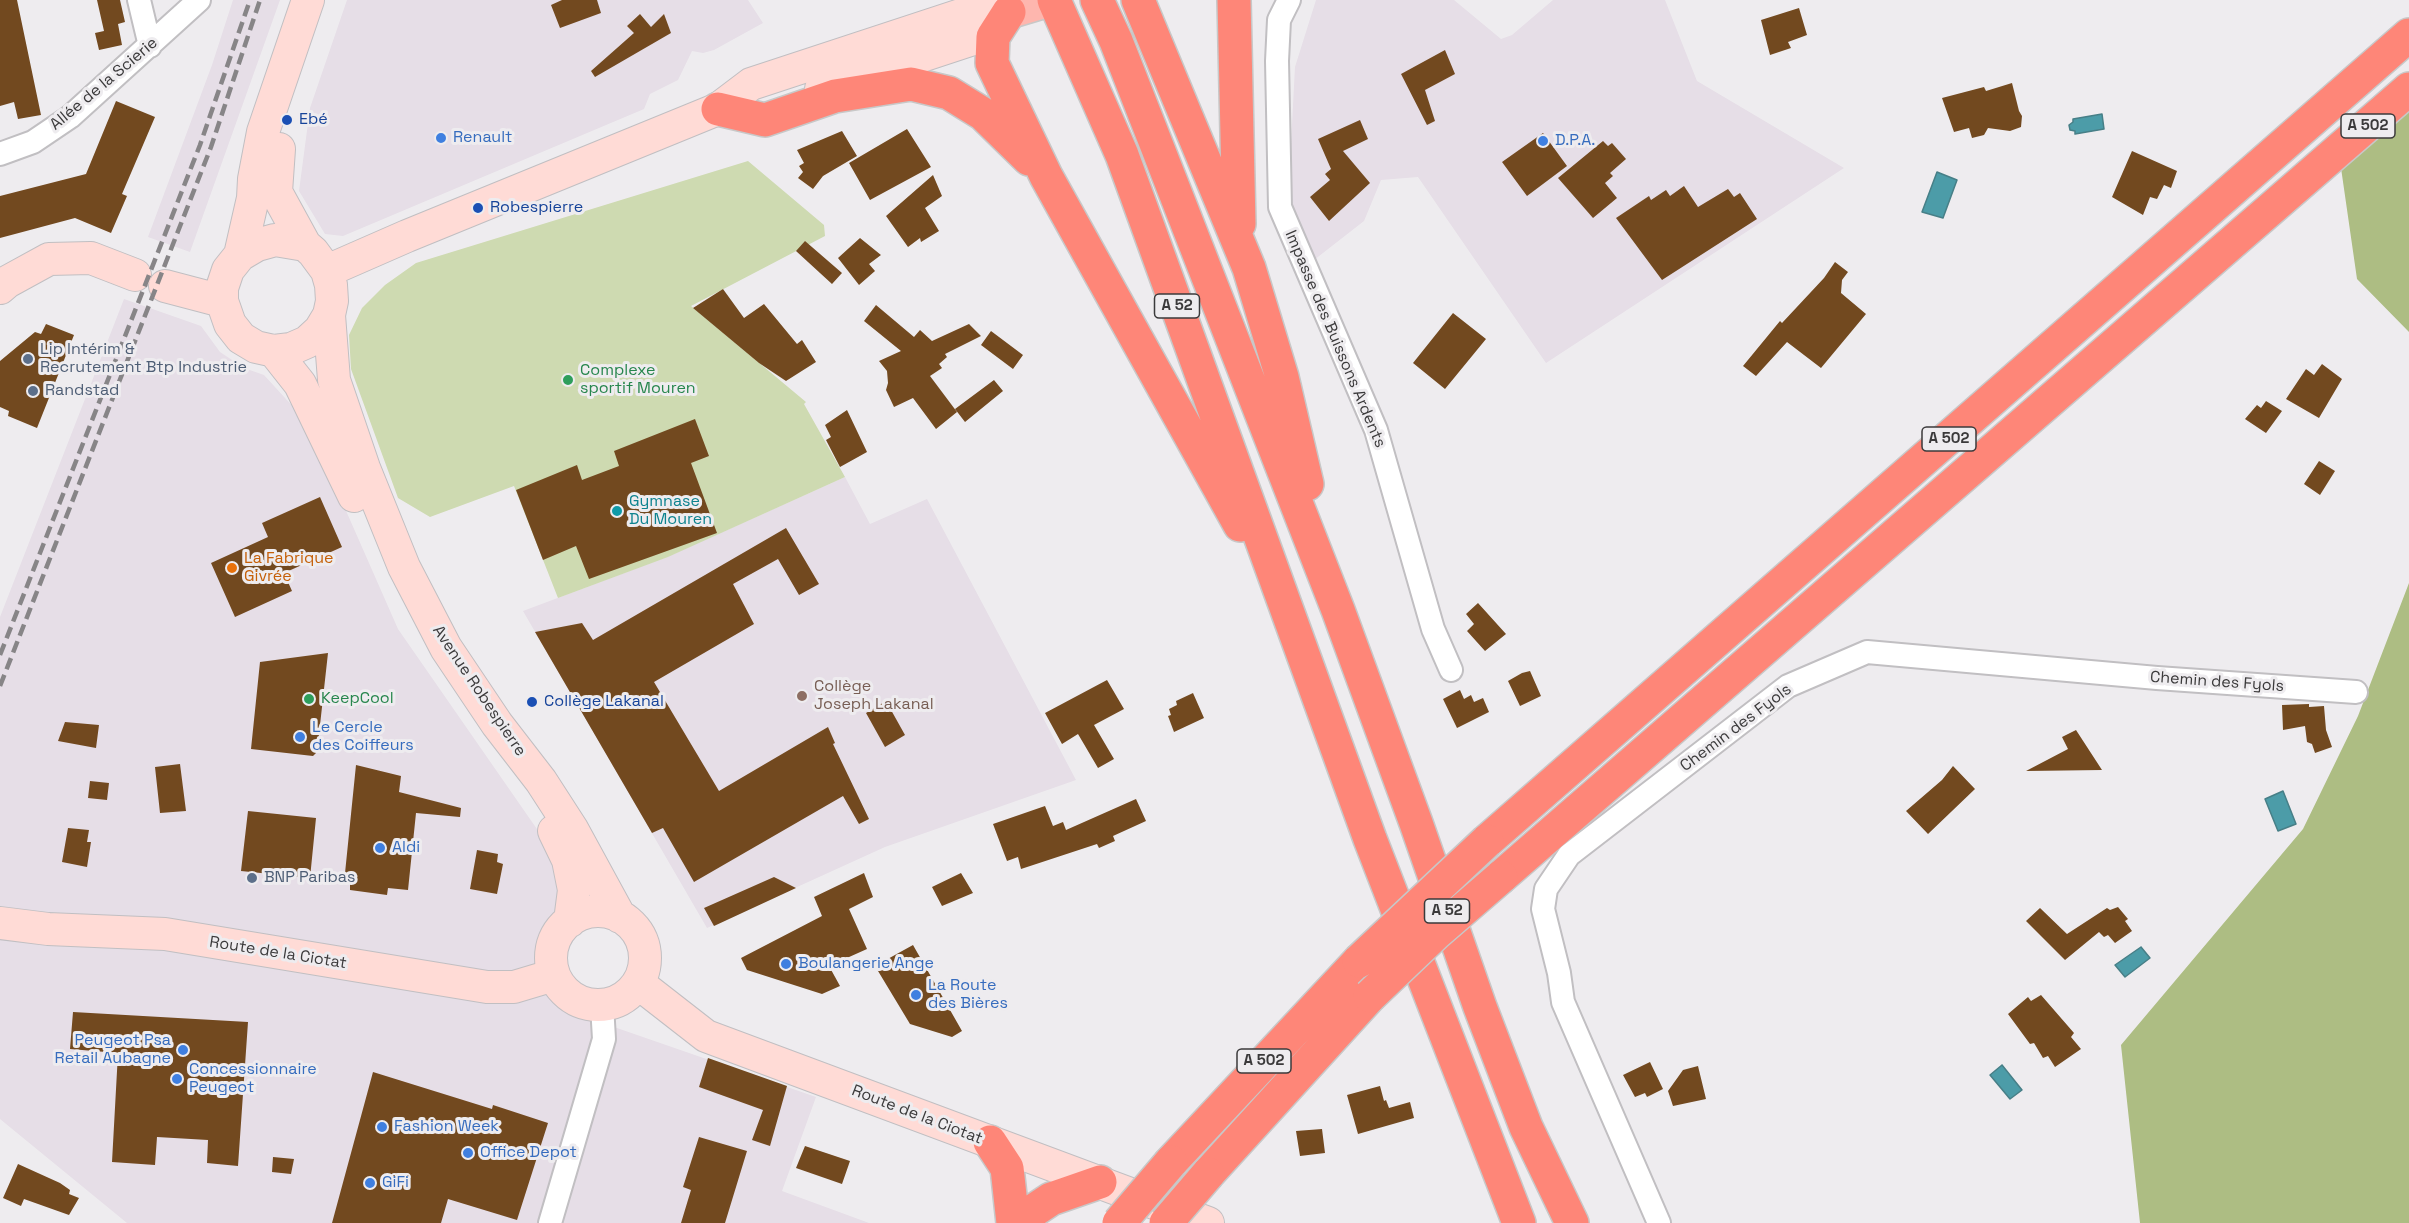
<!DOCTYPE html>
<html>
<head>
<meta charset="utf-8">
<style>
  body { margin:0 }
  canvas { display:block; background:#eeecef }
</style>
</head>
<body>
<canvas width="2409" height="1223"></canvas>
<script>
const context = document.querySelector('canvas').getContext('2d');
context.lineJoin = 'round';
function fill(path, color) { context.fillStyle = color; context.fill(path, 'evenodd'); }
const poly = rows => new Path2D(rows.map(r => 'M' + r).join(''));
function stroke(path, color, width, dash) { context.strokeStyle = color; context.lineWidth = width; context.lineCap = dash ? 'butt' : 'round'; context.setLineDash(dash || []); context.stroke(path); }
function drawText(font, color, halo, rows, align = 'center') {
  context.font = font + ' "Space Grotesk",sans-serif'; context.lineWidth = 6; context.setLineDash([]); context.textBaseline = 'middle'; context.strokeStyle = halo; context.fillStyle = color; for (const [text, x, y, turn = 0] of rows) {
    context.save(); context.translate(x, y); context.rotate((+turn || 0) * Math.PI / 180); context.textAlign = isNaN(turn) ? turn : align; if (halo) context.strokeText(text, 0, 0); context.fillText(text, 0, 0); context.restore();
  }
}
fill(poly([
  [233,0,280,0,190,252,148,237,212,65],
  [347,0,748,0,763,23,714,50,703,53,692,51,678,80,650,94,644,109,343,236,325,234,299,191,310,108],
  [1316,0,1454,0,1501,39,1512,35,1553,0,1665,0,1697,81,1844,168,1546,363,1418,177,1381,180,1364,221,1314,260,1288,202,1295,67],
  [124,299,201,326,220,352,244,368,264,375,307,422,398,629,539,832,561,873,563,909,544,936,539,960,544,984,565,1010,816,1097,782,1191,869,1223,127,1223,0,1119,0,617],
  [845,477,870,524,927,499,1076,780,885,847,707,928,523,611,667,557]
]), '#e6dee7');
fill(poly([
  [748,161,824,225,825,236,691,306,806,402,804,404,845,477,668,557,558,598,514,486,430,517,398,498,351,369,349,335,362,308,385,285,416,263]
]), '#cedab1');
fill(poly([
  [2409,102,2409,332,2357,279,2340,161],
  [2409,583,2409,1223,2140,1223,2121,1045,2303,829,2358,716]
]), '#adbd83');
const water = poly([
  [2102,114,2104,129,2075,134,2075,131,2070,130,2069,125,2073,122,2073,119,2102,114],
  [1937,172,1957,180,1943,218,1922,212,1937,172],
  [2283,791,2296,824,2278,831,2265,799,2283,791],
  [2141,947,2150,958,2125,977,2115,965,2141,947],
  [2002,1065,2022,1090,2010,1099,1990,1075,2002,1065]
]);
fill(water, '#4c9ca8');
stroke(water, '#477f87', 1.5);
fill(poly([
  [0,0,17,0,41,115,18,119,14,102,0,106],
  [97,0,120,0,125,22,118,24,122,45,99,50,95,33,104,31],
  [562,0,597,0,601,13,560,28,551,5],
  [1799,8,1807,35,1788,42,1791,48,1770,55,1761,20],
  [640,14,651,27,664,14,671,33,595,77,591,71,634,33,627,26],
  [1445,50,1455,74,1425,90,1435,121,1427,125,1401,74],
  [2012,83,2019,111,2022,116,2021,127,2010,131,1988,128,1984,135,1972,138,1969,128,1954,132,1942,98,1984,87,1986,91],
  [116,101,155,117,122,194,127,196,111,233,75,218,0,238,0,196,86,174],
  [1360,120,1368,139,1343,151,1370,183,1329,221,1310,197,1330,180,1325,174,1331,169,1318,139],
  [907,129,931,167,870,200,849,163],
  [842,131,857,156,823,176,813,189,798,178,803,172,799,166,804,163,797,150],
  [1543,133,1567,166,1527,196,1502,162],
  [1603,141,1608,146,1612,143,1626,159,1610,173,1613,176,1605,183,1617,198,1593,218,1558,178],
  [2132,151,2177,171,2171,188,2164,185,2157,199,2150,197,2143,215,2112,197],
  [933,175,942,196,925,208,939,231,921,242,920,238,908,247,886,216],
  [1684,186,1698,207,1728,189,1734,197,1740,193,1757,219,1662,280,1616,218,1649,196,1651,200,1666,190,1670,196],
  [860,238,881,255,869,264,875,271,859,285,838,258],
  [805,241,842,273,832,284,796,251],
  [1835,262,1848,272,1842,280,1841,293,1866,314,1821,368,1787,342,1756,376,1743,366,1780,321,1782,323,1824,278],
  [723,289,744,318,764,304,797,344,802,340,816,362,786,381,759,363,693,308],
  [876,305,914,337,920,330,932,341,969,324,981,336,945,354,947,357,939,364,942,368,930,376,957,412,936,429,913,398,894,407,886,390,888,383,887,371,879,361,901,351,864,321],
  [1453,313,1486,339,1445,389,1413,363],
  [46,324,74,335,37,428,8,416,9,411,0,407,0,361,35,332,41,334],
  [991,331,1023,355,1013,369,981,345],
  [2322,364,2342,379,2319,418,2286,399,2306,369,2314,375],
  [994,380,1003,391,965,422,955,409],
  [2266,401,2282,411,2266,433,2245,419,2257,405,2261,408],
  [847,410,867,452,840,467,826,440,831,437,825,425],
  [695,419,709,456,691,463,717,533,589,579,576,546,543,560,516,490,577,465,582,480,619,466,614,451],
  [2319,461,2335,471,2320,495,2304,484],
  [320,497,342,547,284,573,292,591,235,617,211,563,268,537,262,523],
  [786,528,819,584,799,595,778,559,733,584,754,624,654,682,719,791,828,727,835,743,833,744,869,819,859,824,843,796,694,882,663,828,652,833,535,632,582,623,593,640],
  [1478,603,1506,634,1485,651,1467,631,1474,624,1466,614],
  [328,653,317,752,313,756,251,749,260,662],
  [1530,671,1541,696,1520,706,1508,681,1522,673],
  [1107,680,1124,709,1094,725,1114,759,1098,768,1078,734,1062,744,1045,713],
  [1460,690,1464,699,1471,695,1474,702,1483,698,1489,712,1457,728,1443,699],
  [1193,693,1204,718,1174,732,1168,716,1171,715,1169,709,1177,705,1176,701],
  [886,701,905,735,885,747,866,713],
  [2309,704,2309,707,2324,706,2326,730,2332,747,2315,753,2312,744,2307,742,2305,726,2283,730,2282,705],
  [65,722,99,725,96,748,58,741],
  [2076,730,2102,770,2026,771,2068,749,2062,737],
  [180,764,186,811,160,813,155,767],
  [356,765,401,776,399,792,461,808,460,817,416,813,408,890,388,888,387,895,350,890,350,884,344,883],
  [1953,766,1975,789,1928,834,1906,811,1942,780],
  [90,781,109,783,107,800,88,798],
  [1136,799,1146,821,1113,836,1115,841,1099,848,1097,844,1021,869,1018,857,1007,861,993,824,1045,806,1053,826,1063,822,1066,830],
  [248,811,316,818,310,878,241,871],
  [68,828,89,830,87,842,91,842,87,867,62,862],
  [477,850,498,854,497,862,503,864,497,894,470,889],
  [864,873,873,897,849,909,867,949,829,966,840,986,822,994,747,970,741,958,822,916,814,897],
  [961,873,973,893,942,906,932,887],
  [774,877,796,888,714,926,704,908],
  [2118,907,2128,919,2125,921,2132,931,2115,943,2108,935,2104,937,2099,932,2065,960,2026,921,2040,908,2067,934,2107,908,2110,910],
  [913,945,962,1031,952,1037,910,1024,875,966],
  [2041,995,2074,1033,2071,1037,2081,1049,2055,1067,2048,1056,2043,1058,2034,1043,2030,1044,2008,1014,2028,997,2031,1001],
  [73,1012,248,1022,238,1166,207,1163,208,1140,157,1137,155,1165,112,1162,118,1053,70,1049],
  [708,1058,787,1086,770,1146,752,1140,763,1110,699,1087],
  [1650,1062,1663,1089,1647,1097,1645,1093,1635,1097,1623,1075],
  [1698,1066,1706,1099,1673,1106,1668,1091,1683,1070],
  [373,1072,492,1109,493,1105,548,1123,517,1220,448,1199,441,1223,332,1223],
  [1380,1086,1384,1101,1386,1100,1389,1108,1410,1102,1414,1118,1358,1134,1347,1095],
  [1322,1129,1325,1153,1300,1156,1296,1131],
  [699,1137,747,1151,725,1223,681,1223,691,1190,683,1187],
  [805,1146,850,1161,842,1184,796,1168],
  [273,1157,294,1159,291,1174,272,1172],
  [18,1164,60,1183,70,1190,69,1194,79,1198,69,1215,24,1199,21,1206,3,1198]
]), '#72491f');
const street = poly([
  [139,0,150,46],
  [1289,0,1279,20,1277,61,1280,207,1376,430,1433,629,1451,670],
  [0,154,33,142,70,117,199,0],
  [550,1223,604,1039,602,1005],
  [1659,1223,1563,1002,1559,973,1543,909,1546,889,1569,855,1788,686,1867,652,2157,678,2356,692]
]);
const secondary = poly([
  [279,149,276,192,305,245],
  [275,240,305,245,313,252,327,271,331,285,332,301,329,315,320,330,307,342,291,349,274,351,256,347,241,338,230,324,222,301,222,288,228,270,240,255,257,245,275,240],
  [240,255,253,198,254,179,263,132,308,0],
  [327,271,407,236,718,109,751,84,988,6,1009,12,988,34,821,89],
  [165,286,222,301],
  [0,288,7,282,49,259,91,258,135,275],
  [329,315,334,380,364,468,404,567,446,648,497,724,541,781,572,829,620,917],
  [274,351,300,384,354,496],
  [554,831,568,860,574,890,570,921],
  '551 958a47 47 0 1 1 94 0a47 47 0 1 1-94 0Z',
  [0,923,48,929,165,934,487,987,514,987,554,975],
  [638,983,706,1036,1208,1223]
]);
const primary = poly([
  [1009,12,1049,0]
]);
const highway = poly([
  [1054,0,1122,155,1370,839,1519,1223],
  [1097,0,1116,41,1338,610,1416,823,1480,1007,1526,1127,1572,1223],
  [1138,0,1249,268,1282,377,1307,484],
  [1234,0,1239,224],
  [1009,12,993,37,992,63,1046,176,1240,525],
  [718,109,765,120,835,96,911,84,949,93,983,114,1029,159],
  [1487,841,2409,35],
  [1501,877,2409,89],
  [990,1142,1007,1168,1013,1223],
  [1171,1162,1359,961],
  [1208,1174,1370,996],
  [1015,1223,1051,1199,1100,1182]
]);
stroke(street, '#c1bfc2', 26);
stroke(secondary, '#c1bfc2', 34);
stroke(primary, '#c8c8c8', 36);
stroke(highway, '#c8c8c8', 36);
stroke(street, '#fff', 22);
stroke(secondary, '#ffdbd6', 32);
stroke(primary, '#feb6ae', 33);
stroke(highway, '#fe8678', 33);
stroke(poly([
  [0,655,200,145,250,0],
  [0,686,211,147,260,0]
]), '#878587', 4.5, [12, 6]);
const highwayBridge = poly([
  [1359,961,1487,841],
  [1370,996,1435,934,1501,877],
  [1119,1223,1171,1162],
  [1166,1223,1208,1174]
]);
stroke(highwayBridge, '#c8c8c8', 36, []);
stroke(highwayBridge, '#fe8678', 33);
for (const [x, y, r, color] of [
  [287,120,6,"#1a4fb4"],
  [441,138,6,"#3f7fe0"],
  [1543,141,6,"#3f7fe0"],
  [478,208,6,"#1a4fb4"],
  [28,359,6,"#5c6f8a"],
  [568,380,6,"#2e9e5b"],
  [33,391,6,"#5c6f8a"],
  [617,511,6,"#0f9aa8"],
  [232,568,6,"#e8710a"],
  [802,696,6,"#8d6e63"],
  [309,699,6,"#2e9e5b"],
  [532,702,6,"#1a4fb4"],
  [300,737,6,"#3f7fe0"],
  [380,848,6,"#3f7fe0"],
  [252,878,6,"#5c6f8a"],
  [786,964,6,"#3f7fe0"],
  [916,995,6,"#3f7fe0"],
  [183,1050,6,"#3f7fe0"],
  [177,1079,6,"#3f7fe0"],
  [382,1127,6,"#3f7fe0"],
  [468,1153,6,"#3f7fe0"],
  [370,1183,6,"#3f7fe0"]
]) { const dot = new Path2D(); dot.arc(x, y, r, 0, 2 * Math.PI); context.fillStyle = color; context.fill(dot); stroke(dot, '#eeecef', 2); }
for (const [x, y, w] of [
  [2368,126,54],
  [1177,306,45],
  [1949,439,54],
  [1447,911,45],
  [1264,1061,54]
]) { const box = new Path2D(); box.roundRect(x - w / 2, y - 12, w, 24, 4.5); context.fillStyle = '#eeecef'; context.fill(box); stroke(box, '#3b3a3b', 1.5); }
drawText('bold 15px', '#3b3a3b', null, [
  ["A 502",2368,126],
  ["A 52",1177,306],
  ["A 502",1949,439],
  ["A 52",1447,911],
  ["A 502",1264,1061]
]);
drawText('16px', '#3b3a3b', '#eeecef', [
  ["Allée de la Scierie",104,84,-40],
  ["Impasse des Buissons Ardents",1335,339,67],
  ["Chemin des Fyols",2217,682,4],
  ["Avenue Robespierre",479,691,56],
  ["Chemin des Fyols",1736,728,-37],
  ["Route de la Ciotat",278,953,9],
  ["Route de la Ciotat",917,1115,21]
]);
drawText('16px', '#164399', '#eeecef', [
  ["Ebé",299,120],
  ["Robespierre",490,208],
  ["Collège Lakanal",544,702]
], 'left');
drawText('16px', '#366cbe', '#eeecef', [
  ["Renault",453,138],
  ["D.P.A.",1555,141],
  ["Le Cercle",312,728],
  ["des Coiffeurs",312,746],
  ["Aldi",392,848],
  ["Boulangerie Ange",798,964],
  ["La Route",928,986],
  ["des Bières",928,1004],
  ["Peugeot Psa",171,1041,"right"],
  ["Retail Aubagne",171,1059,"right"],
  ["Concessionnaire",189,1070],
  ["Peugeot",189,1088],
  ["Fashion Week",394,1127],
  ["Office Depot",480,1153],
  ["GiFi",382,1183]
], 'left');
drawText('16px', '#4e5e75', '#eeecef', [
  ["Lip Intérim &",40,350],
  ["Recrutement Btp Industrie",40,368],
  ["Randstad",45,391],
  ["BNP Paribas",264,878]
], 'left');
drawText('16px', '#27864d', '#eeecef', [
  ["Complexe",580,371],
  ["sportif Mouren",580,389],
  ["KeepCool",321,699]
], 'left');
drawText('16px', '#0d838f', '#eeecef', [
  ["Gymnase",629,502],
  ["Du Mouren",629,520]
], 'left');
drawText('16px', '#c56008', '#eeecef', [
  ["La Fabrique",244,559],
  ["Givrée",244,577]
], 'left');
drawText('16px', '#785e54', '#eeecef', [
  ["Collège",814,687],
  ["Joseph Lakanal",814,705]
], 'left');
</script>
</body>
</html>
